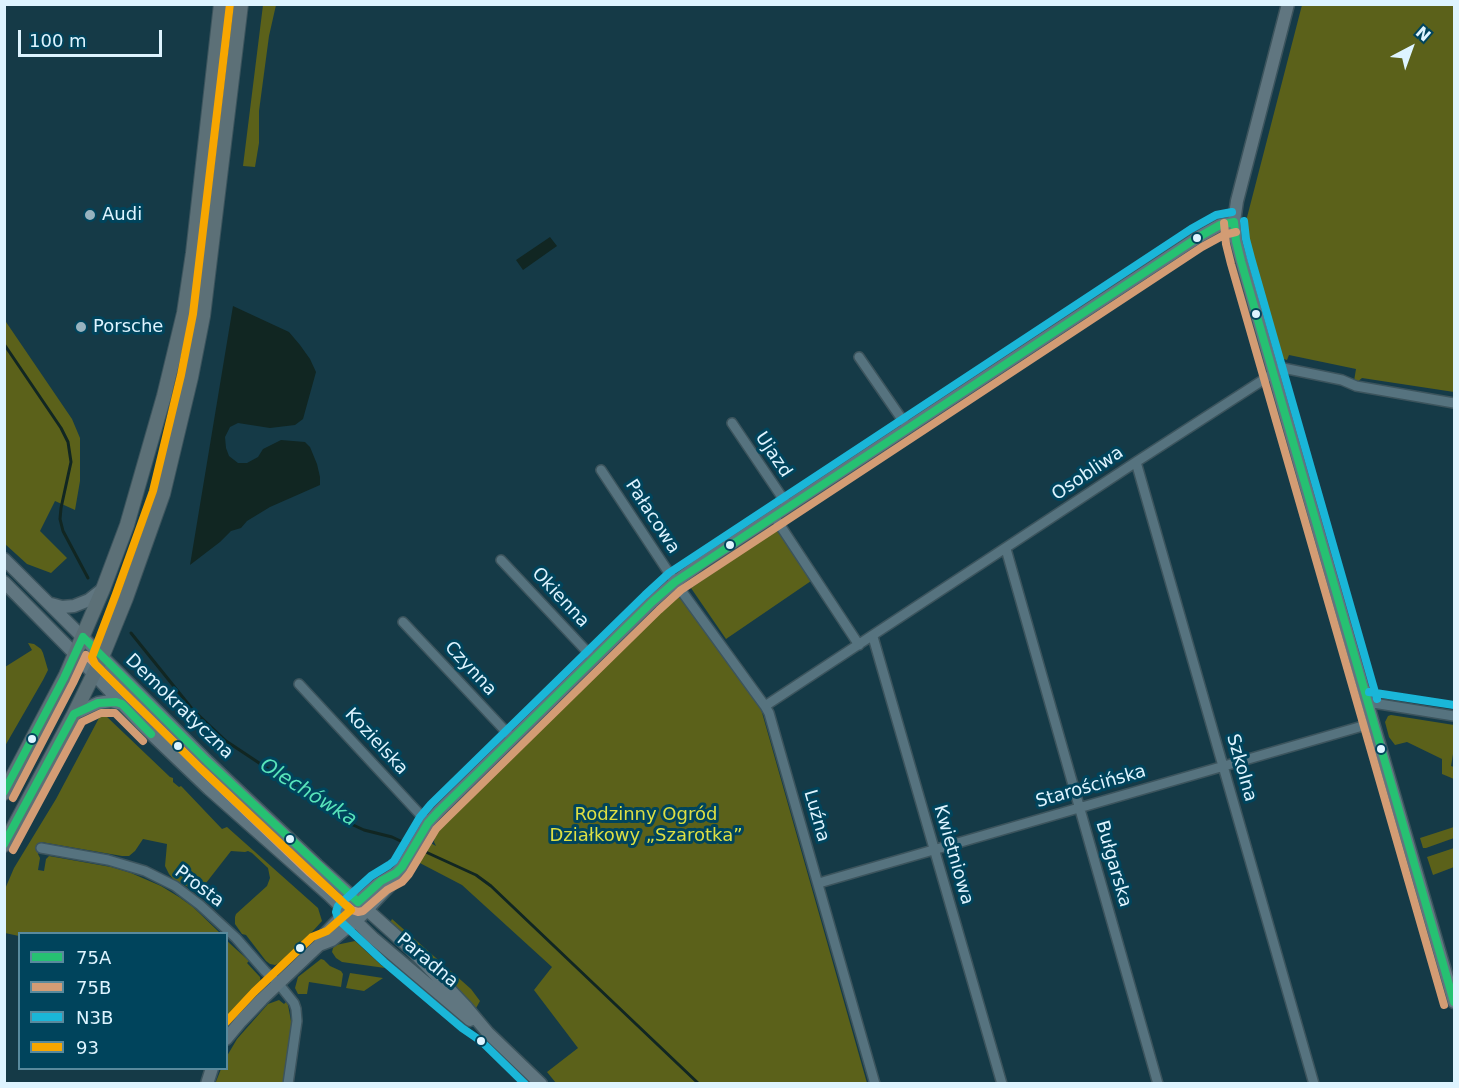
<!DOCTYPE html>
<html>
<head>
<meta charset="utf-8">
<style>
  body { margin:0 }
  #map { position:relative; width:1459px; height:1088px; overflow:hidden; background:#153a47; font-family:"DejaVu Sans",sans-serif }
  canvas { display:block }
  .frame { position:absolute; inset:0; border:6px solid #def4ff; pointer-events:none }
  .legend { position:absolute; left:18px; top:932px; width:210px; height:138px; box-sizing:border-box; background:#00445c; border:2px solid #598a9d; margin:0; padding:8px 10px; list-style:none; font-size:18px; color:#def4ff }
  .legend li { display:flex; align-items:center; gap:12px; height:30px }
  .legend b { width:30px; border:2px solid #598a9d }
  .north { position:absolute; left:1381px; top:18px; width:60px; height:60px; -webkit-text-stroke:4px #00445c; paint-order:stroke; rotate:41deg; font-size:16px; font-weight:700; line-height:24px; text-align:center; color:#def4ff }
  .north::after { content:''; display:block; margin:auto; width:21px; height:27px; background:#def4ff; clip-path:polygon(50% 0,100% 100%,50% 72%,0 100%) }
  .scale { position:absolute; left:18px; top:30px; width:144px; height:27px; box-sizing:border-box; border:3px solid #def4ff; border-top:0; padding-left:8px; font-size:18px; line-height:21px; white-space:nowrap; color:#def4ff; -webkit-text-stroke:4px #00445c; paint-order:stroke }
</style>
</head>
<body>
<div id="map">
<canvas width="1459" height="1088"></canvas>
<div class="frame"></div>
<ul class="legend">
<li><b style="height:8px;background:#26c172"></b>75A</li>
<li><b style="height:8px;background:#d39c74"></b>75B</li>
<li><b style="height:8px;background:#1ab6d8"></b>N3B</li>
<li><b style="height:8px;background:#f7a600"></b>93</li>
</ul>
<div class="north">N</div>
<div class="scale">100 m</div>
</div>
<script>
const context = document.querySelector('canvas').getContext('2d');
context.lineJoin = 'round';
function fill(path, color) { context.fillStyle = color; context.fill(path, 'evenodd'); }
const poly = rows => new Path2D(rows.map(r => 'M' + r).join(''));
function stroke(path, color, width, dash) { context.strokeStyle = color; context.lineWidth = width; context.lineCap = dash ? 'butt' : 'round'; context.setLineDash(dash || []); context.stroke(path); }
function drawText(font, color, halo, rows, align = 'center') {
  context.font = font + ' "DejaVu Sans",sans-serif'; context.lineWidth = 6; context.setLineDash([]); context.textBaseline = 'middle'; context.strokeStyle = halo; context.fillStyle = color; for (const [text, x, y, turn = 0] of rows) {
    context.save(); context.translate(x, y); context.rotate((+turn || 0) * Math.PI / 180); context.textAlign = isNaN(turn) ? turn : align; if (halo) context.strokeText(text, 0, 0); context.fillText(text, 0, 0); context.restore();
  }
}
fill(poly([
  [263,5,276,5,269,36,259,111,259,143,255,167,243,166],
  [1302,5,1454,5,1454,392,1362,378,1356,383,1354,381,1356,369,1289,355,1287,360,1278,357,1244,235,1245,225],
  [4,319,72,419,80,438,80,481,75,510,55,501,40,531,67,558,51,573,27,564,5,544],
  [777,530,811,581,726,639,691,588],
  [677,592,761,709,867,1083,556,1083,547,1072,578,1048,534,990,552,967,462,885,416,861,427,841,436,846,434,842,435,835],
  [28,643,34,644,41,649,43,653,48,670,43,680,5,746,5,667,32,650],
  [105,715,170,777,173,778,173,782,179,787,181,786,183,788,222,829,227,827,318,908,322,921,302,943,300,941,295,946,296,948,283,962,275,965,270,964,266,961,246,935,242,934,235,924,235,917,236,914,267,886,270,878,268,868,252,853,248,851,245,852,231,851,206,883,202,887,192,889,173,879,169,874,165,866,167,844,143,839,135,851,129,856,122,856,41,842,38,854,40,858,38,870,44,871,46,859,49,856,111,867,131,873,161,886,179,897,193,907,220,933,20,934,19,936,5,933,5,889,14,868,56,799,99,718],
  [1391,715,1454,725,1454,748,1451,766,1454,767,1454,779,1442,774,1442,759,1407,742,1395,745,1389,737,1385,722,1388,716],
  [192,761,226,785,307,863,305,866,190,763],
  [1454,827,1454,838,1426,848,1423,848,1420,838],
  [1454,848,1454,867,1433,875,1427,857],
  [392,919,471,989,480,1001,475,1010,390,923],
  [226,940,249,961,247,963,260,977,261,984,259,989,227,1024],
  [355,941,381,965,385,968,342,962,336,958,332,952,333,948,336,945],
  [321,959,324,960,330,966,341,971,343,974,341,987,309,982,307,994,298,994,295,988,298,977],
  [350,973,383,978,364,991,346,988],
  [279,1000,284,1004,286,1002,288,1005,291,1021,291,1030,284,1083,215,1084,221,1069,226,1068,227,1056,237,1039,268,1004]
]), '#5b611a');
fill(poly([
  [550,237,557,246,523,270,516,260],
  [233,306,289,332,300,345,310,359,316,372,303,419,295,425,270,428,238,423,230,427,225,437,226,448,229,456,238,463,247,463,258,457,263,449,281,440,305,442,310,447,317,464,320,477,320,485,270,507,247,521,241,528,231,531,220,542,190,565]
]), '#112622');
stroke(poly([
  [4,344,61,428,68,442,71,462,61,508,60,519,63,531,88,578],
  [131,633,193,710,226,741,351,824,364,830,392,837,411,846],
  [417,848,476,875,491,886,699,1084]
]), '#112622', 3);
const street = poly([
  [859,357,908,428],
  [732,423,788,506],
  [1136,462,1314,1084],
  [601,470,675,582,765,706,769,713,875,1084],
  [774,516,859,645],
  [1006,549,1158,1084],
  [501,560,594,659],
  [403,622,513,739],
  [873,637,1002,1084],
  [299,684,428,823],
  [1367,702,1454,716],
  [765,706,1136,462,1280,369,1283,368,1342,380,1356,386,1454,403],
  [41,848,108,860,145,871,175,886,200,905,236,938,265,971,278,983,294,1003,296,1009,297,1021,288,1084],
  [819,883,1373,723]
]);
const secondary = poly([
  [1288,4,1237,201,1234,222,1236,241,1367,702,1454,1002],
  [4,559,207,761,317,865,412,950,467,1008,488,1033,541,1084],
  [4,582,75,654,142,725,209,789,329,895,373,938,470,1020],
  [51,604,62,607,74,606,89,600,103,589],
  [74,714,98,703,111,701,122,704],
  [319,945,332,940,361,916,391,884,396,873],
  [226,1039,241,1021,262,999,319,945,326,933,346,912,378,884,396,873,402,867,428,823,439,811,652,602,675,582,699,565,1197,238,1220,225,1234,222],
  [207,1084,212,1068]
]);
const primary = poly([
  [4,793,66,675,103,589,127,525,164,396,184,313,193,253,221,4],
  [4,845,74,714,102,657,126,598,163,494,191,377,203,316,241,4]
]);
stroke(street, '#3c545d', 12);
stroke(secondary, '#3c545d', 15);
stroke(primary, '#3c545d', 16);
stroke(street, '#56737f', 9);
stroke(secondary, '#607680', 12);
stroke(primary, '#5c7077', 14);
stroke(poly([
  [1234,222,1236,241,1241,261,1454,1002],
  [4,792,64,678,83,637,207,761,358,902,381,881,396,873,402,867,428,823,439,811,652,602,675,582,1197,238,1220,225,1234,222],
  [4,844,74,714,98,703,116,702,122,704,151,734]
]), '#26c172', 8);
stroke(poly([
  [1224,223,1226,244,1231,264,1444,1005],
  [13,798,73,683,86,655,200,768,310,873,352,910,358,912,363,911,387,890,402,882,409,874,436,829,447,818,659,610,681,590,1202,247,1224,235,1236,232],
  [13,850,82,722,101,713,115,713,143,741]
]), '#d39c74', 8);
stroke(poly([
  [1244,221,1246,239,1251,258,1377,699],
  [1369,692,1454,705],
  [525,1084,481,1041,462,1028,384,962,339,920,336,912,338,906,371,876,389,865,394,861,420,817,431,804,645,595,669,573,1191,229,1216,215,1232,212]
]), '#1ab6d8', 8);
stroke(poly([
  [226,1022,254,992,312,937,327,931,351,910,200,768,95,664,92,657,116,594,153,491,181,375,193,314,230,4]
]), '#f7a600', 8);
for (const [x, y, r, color] of [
  [90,215,6,"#98b3bf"],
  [1197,238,5,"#def4ff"],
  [1256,314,5,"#def4ff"],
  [81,327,6,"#98b3bf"],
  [730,545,5,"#def4ff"],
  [32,739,5,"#def4ff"],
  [178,746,5,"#def4ff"],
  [1381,749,5,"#def4ff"],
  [290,839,5,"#def4ff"],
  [300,948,5,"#def4ff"],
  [481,1041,5,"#def4ff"]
]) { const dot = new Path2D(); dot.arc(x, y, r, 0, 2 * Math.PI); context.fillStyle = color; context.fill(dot); stroke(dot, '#00445c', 2); }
drawText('18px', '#def4ff', '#00445c', [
  ["Audi",102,215],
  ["Porsche",93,327]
], 'left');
drawText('18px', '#def4ff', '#00445c', [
  ["Ujazd",773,455,56],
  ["Osobliwa",1088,474,-34],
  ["Pałacowa",652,517,57],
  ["Okienna",560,598,47],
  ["Czynna",470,669,47],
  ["Demokratyczna",179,707,44],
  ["Kozielska",376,742,47],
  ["Szkolna",1241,768,74],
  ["Starościńska",1091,787,-16],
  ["Luźna",816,816,74],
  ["Kwietniowa",953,855,74],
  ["Bułgarska",1113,864,74],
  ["Prosta",199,887,37],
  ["Paradna",427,961,40]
]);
drawText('18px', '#dddf43', '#00445c', [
  ["Rodzinny Ogród",646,815],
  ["Działkowy „Szarotka”",646,836]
]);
drawText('italic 20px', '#58e4ba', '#00445c', [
  ["Olechówka",308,793,32]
]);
</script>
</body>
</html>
